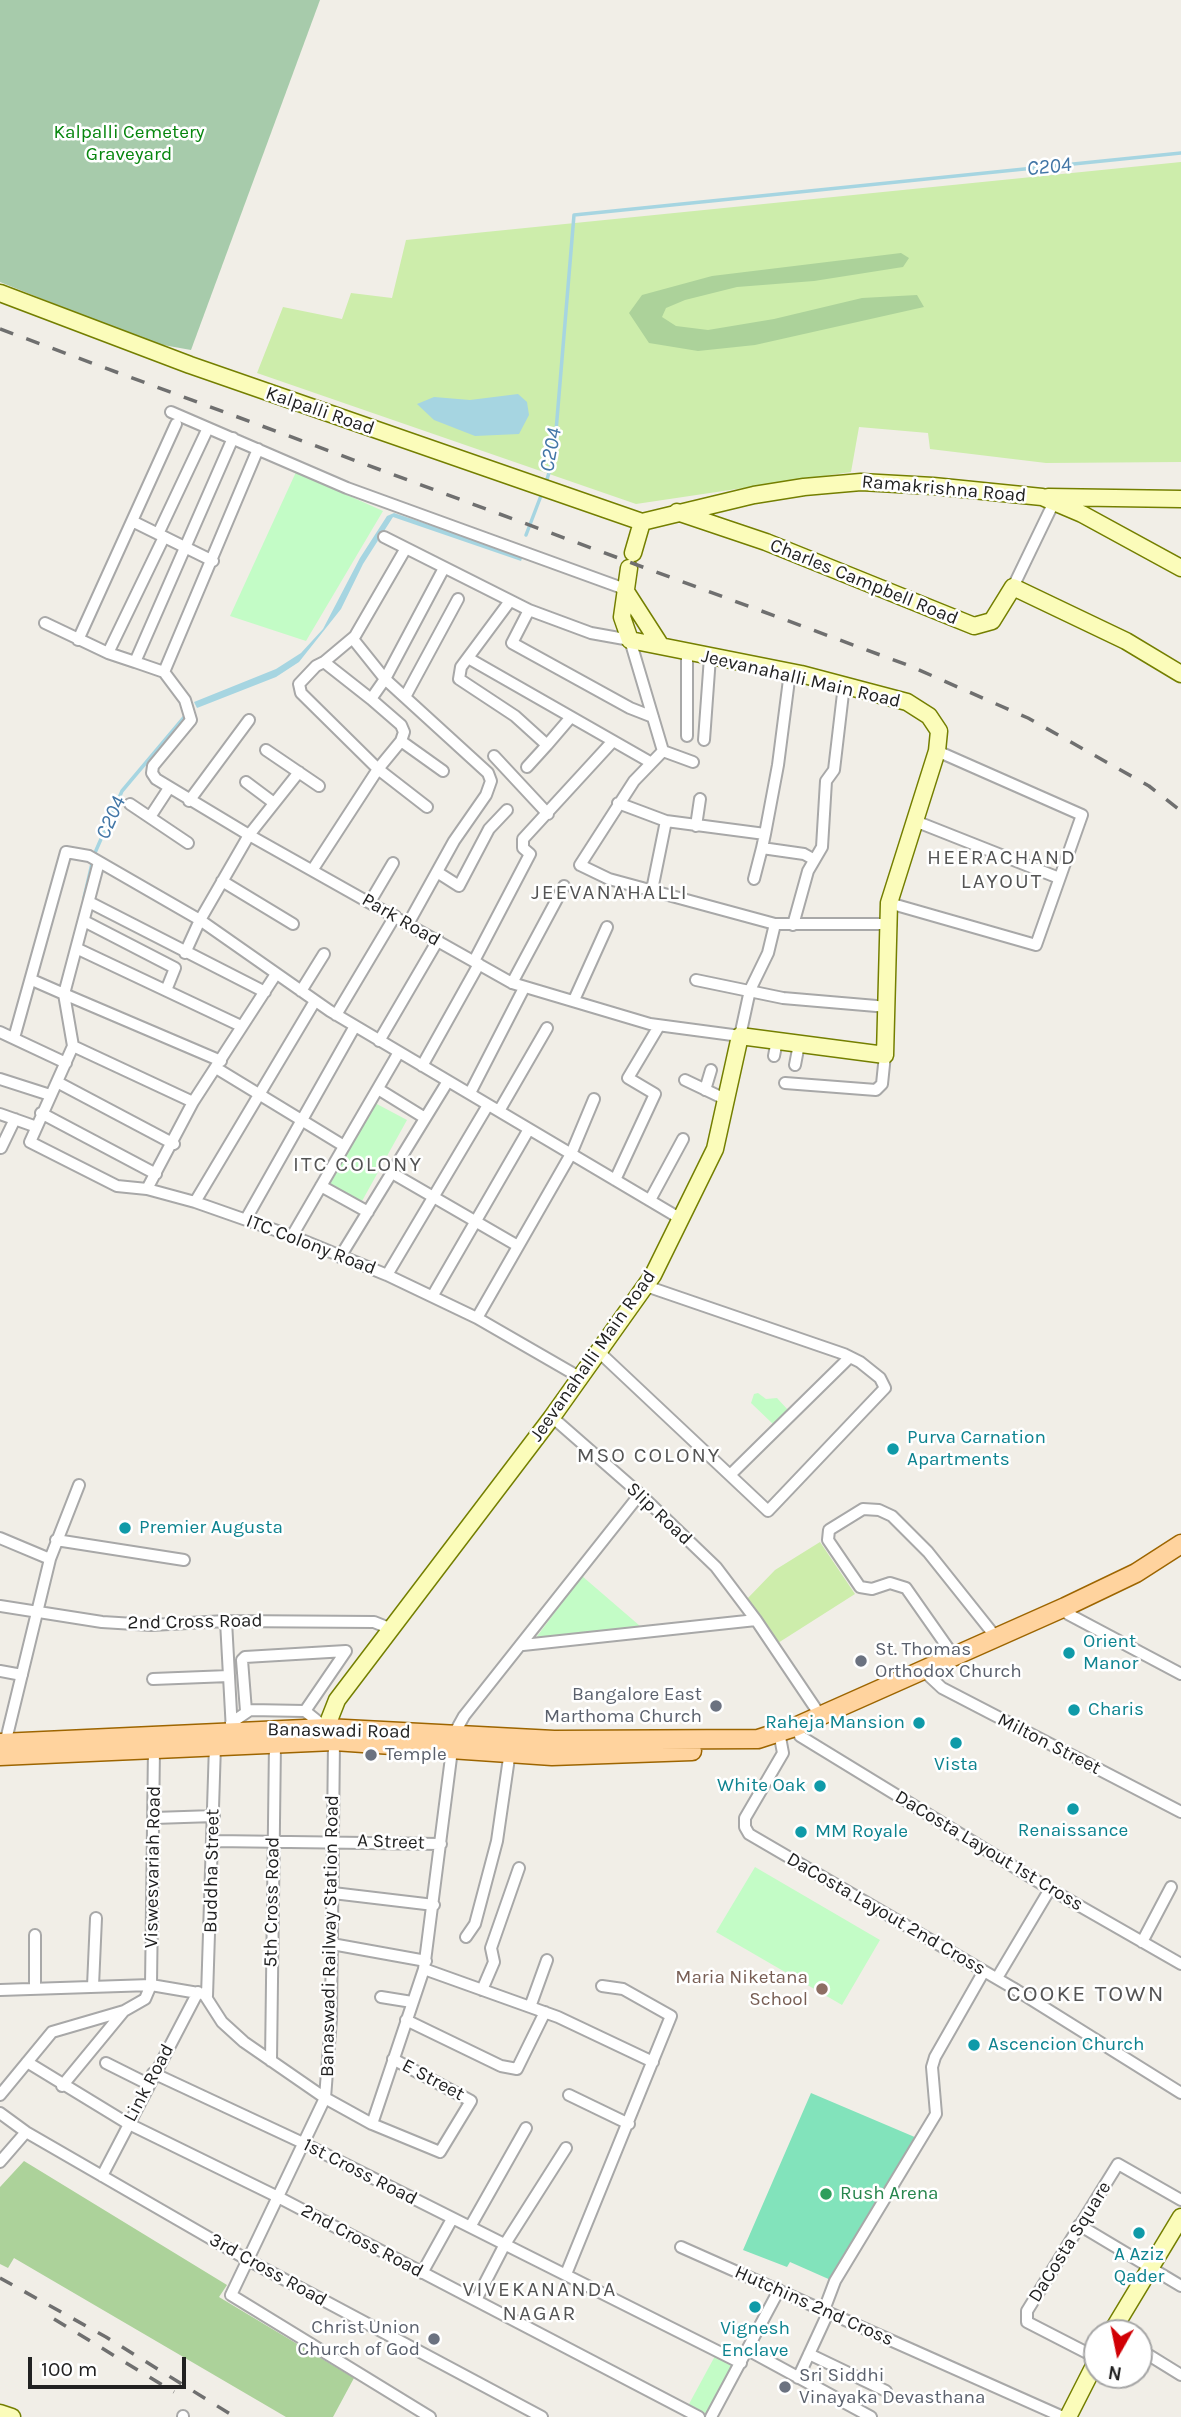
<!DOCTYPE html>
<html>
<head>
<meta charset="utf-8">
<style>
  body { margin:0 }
  #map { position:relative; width:1181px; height:2417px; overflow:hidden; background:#f1eee7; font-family:Karla,sans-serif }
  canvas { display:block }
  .north { position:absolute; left:1083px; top:2319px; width:70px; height:70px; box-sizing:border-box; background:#fff; border:2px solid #a6a6a6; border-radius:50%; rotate:189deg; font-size:19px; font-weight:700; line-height:28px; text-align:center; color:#212121 }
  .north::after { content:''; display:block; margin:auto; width:24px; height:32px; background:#d10005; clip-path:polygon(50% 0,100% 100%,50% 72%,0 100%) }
  .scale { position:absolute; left:28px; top:2357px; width:158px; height:32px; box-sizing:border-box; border:4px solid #212121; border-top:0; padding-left:9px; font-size:21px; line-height:24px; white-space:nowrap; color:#212121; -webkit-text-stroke:5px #fff; paint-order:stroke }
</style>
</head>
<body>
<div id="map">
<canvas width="1181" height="2417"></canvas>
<div class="north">N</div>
<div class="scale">100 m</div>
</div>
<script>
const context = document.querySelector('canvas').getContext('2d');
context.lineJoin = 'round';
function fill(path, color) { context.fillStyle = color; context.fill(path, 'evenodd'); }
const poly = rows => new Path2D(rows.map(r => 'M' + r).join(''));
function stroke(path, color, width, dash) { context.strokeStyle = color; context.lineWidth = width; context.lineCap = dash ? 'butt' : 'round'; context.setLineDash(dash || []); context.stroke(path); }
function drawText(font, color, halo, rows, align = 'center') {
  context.font = font + ' Karla,sans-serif'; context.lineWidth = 5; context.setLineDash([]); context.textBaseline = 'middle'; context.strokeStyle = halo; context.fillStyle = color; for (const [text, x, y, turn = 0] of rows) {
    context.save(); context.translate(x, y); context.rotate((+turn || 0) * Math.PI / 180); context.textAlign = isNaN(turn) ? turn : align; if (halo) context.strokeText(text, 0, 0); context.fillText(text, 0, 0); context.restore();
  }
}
fill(poly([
  [1181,162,1181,462,1046,463,930,449,928,433,859,427,851,472,636,504,257,373,283,307,342,319,351,293,392,298,406,240],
  [820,1542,855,1594,778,1643,746,1600,775,1570]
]), '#cdedab');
fill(poly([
  [901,253,909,258,903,267,814,281,737,287,685,300,666,308,662,317,676,326,708,330,774,319,862,298,917,295,924,307,755,345,698,351,649,343,629,313,642,295,712,276],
  [24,2161,227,2285,219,2297,354,2378,333,2417,286,2417,14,2258,8,2268,0,2264,0,2187]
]), '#acd29a');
fill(poly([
  [0,0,320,0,191,350,152,343,0,282]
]), '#a7cbab');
fill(poly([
  [296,472,383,511,306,641,230,616],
  [375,1103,407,1120,362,1201,330,1184],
  [758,1393,766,1399,777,1398,788,1410,774,1425,751,1403,754,1394],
  [582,1576,640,1626,535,1639],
  [755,1867,880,1940,842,2005,716,1932],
  [715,2356,733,2366,707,2414,689,2404]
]), '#c3fcc6');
fill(poly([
  [811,2093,917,2138,833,2281,790,2262,787,2267,743,2250]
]), '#82e3bb');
fill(poly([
  [518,394,527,402,529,415,519,434,475,436,434,420,417,404,434,397,470,400],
  [394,513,523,556,521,561,393,517,363,564,341,609,299,662,276,677,197,708,194,702,276,669,301,653,323,629,360,558,387,516]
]), '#a6d5e1');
stroke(poly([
  [546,483,554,455,574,215,1181,153],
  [526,535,542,493],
  [84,898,94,855,122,791,186,715]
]), '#a6d5e1', 3.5);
const street = poly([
  [171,412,347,488,625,589],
  [258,449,164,672,185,700,191,720,153,766,152,773,156,779,249,835,512,983,650,1024,740,1036,750,990,768,953,775,924],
  [132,521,213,561],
  [158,534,208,428],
  [384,537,529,610,591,633,630,640,663,751,634,781,580,865,609,879,775,924,891,924],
  [1013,587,1054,502],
  [510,601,461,667,459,679,515,716,547,745,571,717],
  [529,610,512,643,630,708,653,717],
  [45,623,108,653,135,662],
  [353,639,385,679,488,773,491,781,486,795,454,841,408,924],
  [78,640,176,424],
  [108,653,164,537],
  [468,658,650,762],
  [324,662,355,636,406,548],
  [164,672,135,662,233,438],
  [405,697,458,599],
  [371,699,385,679,444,568],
  [687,736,687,652],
  [704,740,710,657],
  [401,741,443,771],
  [266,750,319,786],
  [663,751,693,762],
  [494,756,548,814],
  [527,767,547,745],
  [246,782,274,803],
  [189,801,249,720],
  [618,803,666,821,765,834,762,848,804,854,813,859],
  [130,804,188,843],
  [150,817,169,788],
  [915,821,1059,878],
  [696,826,700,799],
  [765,834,778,765,790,672],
  [99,862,64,994,221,1061],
  [313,869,378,769,401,741,404,732,401,725,371,699,324,662,316,666,299,684,301,693,378,769,427,807],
  [437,872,459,886,489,829,507,810],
  [754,879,762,848],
  [222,881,293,924],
  [652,890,666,821],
  [89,902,265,992],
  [370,902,393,863],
  [889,903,1036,945,1082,815,937,751],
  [84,921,175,968,167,988],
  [793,925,808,871,822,847,826,781,834,770,844,685],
  [78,949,241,1026],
  [185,953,200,920,249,835,299,772],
  [474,961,530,854,523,848,523,839,613,741],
  [32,980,64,994,73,1046,30,1142,117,1186,147,1189,195,1202,292,1236,387,1275,477,1318,581,1378],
  [696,980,783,998,888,1007],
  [512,983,564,886],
  [301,991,324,954],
  [574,1000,607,927],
  [336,1015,395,916],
  [0,1032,66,1063],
  [14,1038,66,852,89,856,200,920,330,1011,681,1219],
  [379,1041,438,940],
  [73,1046,193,1102],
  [774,1056,777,1040],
  [795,1065,799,1044],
  [422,1066,479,964],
  [216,1068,344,1146],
  [0,1079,50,1095],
  [685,1080,727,1100],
  [57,1082,174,1144],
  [785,1083,876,1090,882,1084,885,1055],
  [378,1089,425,1118],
  [705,1090,711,1070],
  [470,1093,524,988],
  [499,1111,547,1028],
  [41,1113,156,1174],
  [0,1114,34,1126],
  [1,1148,15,1119],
  [392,1173,518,1246],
  [615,1180,655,1094,628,1078,659,1026],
  [321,1186,368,1212],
  [147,1189,193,1102,276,974],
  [650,1200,683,1139],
  [195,1202,315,1001],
  [246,1219,355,1026],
  [292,1236,399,1052],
  [340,1257,448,1081],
  [387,1275,488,1105],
  [433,1295,529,1129],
  [477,1318,571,1154,594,1099],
  [599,1352,768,1511,885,1388,880,1378,860,1362,844,1354,646,1286],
  [552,1417,640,1494,716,1567,756,1620],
  [730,1475,850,1357],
  [0,1538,50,1559],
  [56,1540,184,1560],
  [0,1606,102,1622,151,1625,226,1621,374,1622,389,1628],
  [1068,1614,1181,1674],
  [226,1621,232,1731],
  [523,1645,756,1620,822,1718],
  [953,1655,906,1588,890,1583,872,1589,860,1587,828,1540,829,1530,863,1509,879,1510,892,1516,928,1552,995,1636],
  [924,1667,927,1674,942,1688,1181,1812],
  [0,1671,22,1675],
  [153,1679,229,1676],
  [246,1711,242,1660,245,1657,346,1651,305,1711],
  [231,1723,250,1710,305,1711,326,1728],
  [779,1732,783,1753,745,1818,745,1827,749,1834,1013,1988,1181,2093],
  [800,1736,1050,1889,1181,1964],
  [334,1741,331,2019,325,2098,231,2295,430,2417],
  [4,1748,50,1559,79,1485],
  [154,1818,214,1816],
  [214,1841,441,1844],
  [333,1893,434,1905],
  [35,1935,35,1987],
  [466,1937,475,1924,497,1841,510,1751],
  [1142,1942,1171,1887],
  [332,1944,426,1961],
  [424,1969,558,2017,653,2062],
  [997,1978,1050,1889],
  [93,1986,96,1918],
  [0,1990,151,1985,204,1994,222,2022,244,2042,325,2098,372,2124,440,2152,471,2101,393,2059],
  [482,1990,494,1962,491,1948,519,1868],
  [207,1996,215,1745],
  [381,1997,412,2002],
  [530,2007,547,1960],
  [406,2020,501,2066,517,2069,545,2012],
  [271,2061,275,1743],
  [27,2062,127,2123,278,2197,699,2417],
  [106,2063,148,2084],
  [153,2073,303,2143,741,2363],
  [62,2086,123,2012],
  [0,2095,52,2032,124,2011,145,1999,151,1985,154,1748],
  [569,2095,629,2124],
  [0,2113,26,2132,246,2259,542,2417],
  [372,2124,424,1969,454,1734,464,1716,640,1494],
  [0,2162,26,2132],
  [102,2176,198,1992],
  [1079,2225,1181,2286],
  [470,2227,526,2128],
  [681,2247,1063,2417],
  [422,2273,452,2219],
  [566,2274,671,2016,623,1989,602,1986],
  [476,2300,505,2244,566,2148],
  [824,2310,835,2281,936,2114,932,2067,935,2057,984,1971],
  [1139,2349,1181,2375],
  [748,2350,871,2417],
  [809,2354,886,2391],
  [1097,2358,1027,2322,1027,2311,1118,2164,1181,2200],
  [798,2378,828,2313],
  [183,2417,183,2416],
  [711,2417,779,2290]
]);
const secondary = poly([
  [0,293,190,365,642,522],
  [1048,497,1181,499],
  [677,512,766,542,974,626,992,621,1013,587,1126,641,1181,674],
  [642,522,754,495,804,487,861,482,933,486,1042,497,1082,514,1181,568],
  [633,553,642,522],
  [625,590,661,646],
  [326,1728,337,1700,552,1417,653,1275,715,1149,740,1036,885,1055,889,903,937,751,939,731,929,716,907,702,801,674,630,640,622,617,629,568],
  [1111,2333,1181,2217],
  [0,2413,12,2417],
  [1068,2417,1097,2360]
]);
const primary = poly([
  [0,1743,326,1728,554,1740,758,1739,795,1727,1065,1607,1136,1573,1181,1544],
  [0,1756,334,1741,552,1756,692,1751]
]);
stroke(street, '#a8a8a8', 14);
stroke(secondary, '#747f00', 19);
stroke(primary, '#9d6500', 21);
stroke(street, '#fff', 10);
stroke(secondary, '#fbfcba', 16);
stroke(primary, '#ffd39e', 18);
stroke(poly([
  [0,329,910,666,1028,718,1149,786,1181,811],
  [0,2278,106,2337,235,2417],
  [54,2319,174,2392]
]), '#6f6f6f', 3.5, [14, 14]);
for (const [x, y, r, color] of [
  [893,1449,7,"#0f9aa8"],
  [125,1528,7,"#0f9aa8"],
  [1069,1653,7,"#0f9aa8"],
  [861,1661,7,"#6b7280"],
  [716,1706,7,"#6b7280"],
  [1074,1710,7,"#0f9aa8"],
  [919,1723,7,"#0f9aa8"],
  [956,1743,7,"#0f9aa8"],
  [371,1755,7,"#6b7280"],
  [820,1786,7,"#0f9aa8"],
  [1073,1809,7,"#0f9aa8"],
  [801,1832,7,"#0f9aa8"],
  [822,1989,7,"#8d6e63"],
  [974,2045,7,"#0f9aa8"],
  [826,2194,7,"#2e9e5b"],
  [1139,2233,7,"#0f9aa8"],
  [755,2307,7,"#0f9aa8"],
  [434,2339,7,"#6b7280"],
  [785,2387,7,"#6b7280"]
]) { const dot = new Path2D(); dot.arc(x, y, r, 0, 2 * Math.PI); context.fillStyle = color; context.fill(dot); stroke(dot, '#fff', 2.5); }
drawText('19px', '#07860e', '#fff', [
  ["Kalpalli Cemetery",129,133],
  ["Graveyard",129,155]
]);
drawText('19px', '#212121', '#fff', [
  ["Kalpalli Road",320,411,19],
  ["Ramakrishna Road",944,489,5],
  ["Charles Campbell Road",864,582,22],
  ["Jeevanahalli Main Road",801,679,13],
  ["Park Road",401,920,30],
  ["ITC Colony Road",311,1245,21],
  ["Jeevanahalli Main Road",593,1356,-55],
  ["Slip Road",659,1514,43],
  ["2nd Cross Road",195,1622,-1],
  ["Banaswadi Road",339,1731,1],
  ["Milton Street",1049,1744,27],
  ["A Street",391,1842,2],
  ["DaCosta Layout 1st Cross",989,1851,31],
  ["Viswesvariah Road",153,1867,-89],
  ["Buddha Street",212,1871,-89],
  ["5th Cross Road",272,1902,-89],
  ["DaCosta Layout 2nd Cross",886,1914,30],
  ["Banaswadi Railway Station Road",330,1936,-89],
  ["E Street",433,2080,28],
  ["Link Road",149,2083,-62],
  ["1st Cross Road",360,2172,27],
  ["2nd Cross Road",362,2241,28],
  ["DaCosta Square",1070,2242,-58],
  ["3rd Cross Road",268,2270,29],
  ["Hutchins 2nd Cross",814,2306,24]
]);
drawText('19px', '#0d838f', '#fff', [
  ["Purva Carnation",907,1438],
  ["Apartments",907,1460],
  ["Premier Augusta",139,1528],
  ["Orient",1083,1642],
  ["Manor",1083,1664],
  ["Charis",1088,1710],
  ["Raheja Mansion",905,1723,"right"],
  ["Vista",956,1765,"center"],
  ["White Oak",806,1786,"right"],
  ["Renaissance",1073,1831,"center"],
  ["MM Royale",815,1832],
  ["Ascencion Church",988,2045],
  ["A Aziz",1139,2255,"center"],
  ["Qader",1139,2277,"center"],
  ["Vignesh",755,2329,"center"],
  ["Enclave",755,2351,"center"]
], 'left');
drawText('19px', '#5b616d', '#fff', [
  ["St. Thomas",875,1650],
  ["Orthodox Church",875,1672],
  ["Bangalore East",702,1695,"right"],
  ["Marthoma Church",702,1717,"right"],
  ["Temple",385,1755],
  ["Christ Union",420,2328,"right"],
  ["Church of God",420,2350,"right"],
  ["Sri Siddhi",799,2376],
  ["Vinayaka Devasthana",799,2398]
], 'left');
drawText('19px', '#785e54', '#fff', [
  ["Maria Niketana",808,1978],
  ["School",808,2000]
], 'right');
drawText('19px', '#27864d', '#fff', [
  ["Rush Arena",840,2194]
], 'left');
drawText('italic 21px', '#4276a6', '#fff', [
  ["C204",1049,167,-6],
  ["C204",551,450,-79],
  ["C204",111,818,-66]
]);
context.letterSpacing = '2px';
drawText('21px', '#545454', '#fff', [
  ["HEERACHAND",1002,858],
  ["LAYOUT",1002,882],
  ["JEEVANAHALLI",610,893],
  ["ITC COLONY",358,1165],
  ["MSO COLONY",649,1456],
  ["VIVEKANANDA",540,2290],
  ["NAGAR",540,2314]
]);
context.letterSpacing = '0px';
context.letterSpacing = '2px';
drawText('23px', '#545454', '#fff', [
  ["COOKE TOWN",1086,1994]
]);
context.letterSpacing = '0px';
</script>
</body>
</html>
